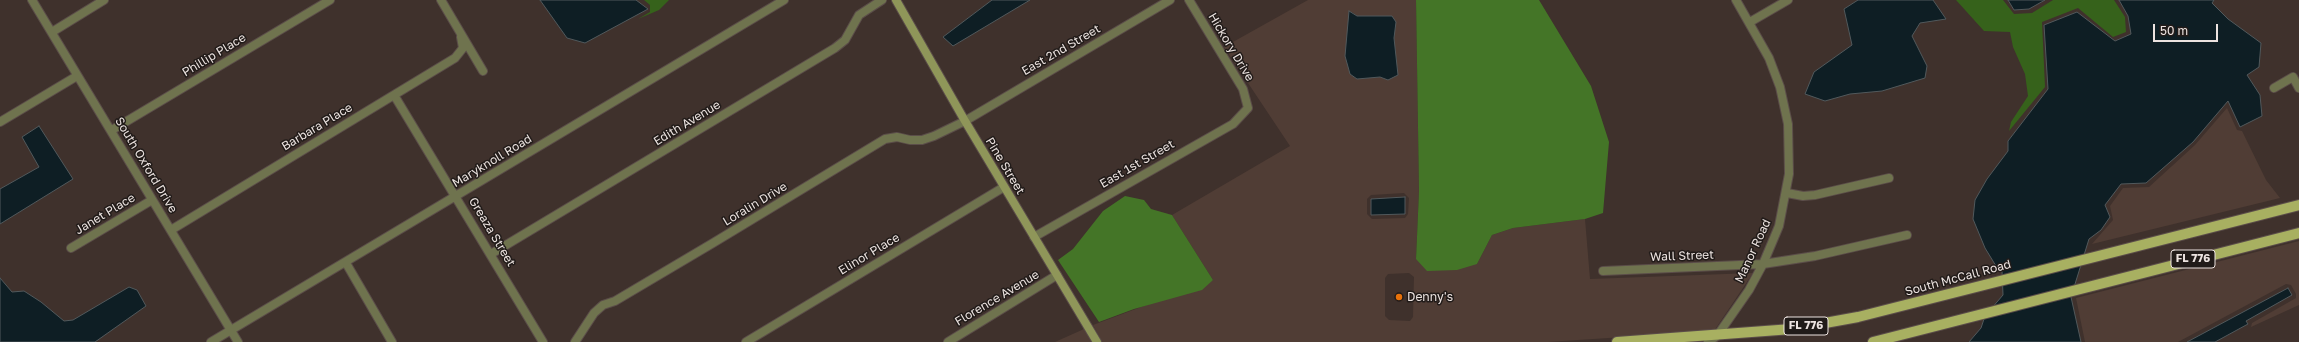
<!DOCTYPE html>
<html>
<head>
<meta charset="utf-8">
<style>
  body { margin:0 }
  #map { position:relative; width:2299px; height:342px; overflow:hidden; background:#3f312c; font-family:"Golos Text",sans-serif }
  canvas { display:block }
  .scale { position:absolute; left:2153px; top:24px; width:65px; height:18px; box-sizing:border-box; border:2px solid #ece3e0; border-top:0; padding-left:5px; font-size:12px; line-height:14px; white-space:nowrap; color:#ece3e0; -webkit-text-stroke:3px #211b19; paint-order:stroke }
</style>
</head>
<body>
<div id="map">
<canvas width="2299" height="342"></canvas>
<div class="scale">50 m</div>
</div>
<script>
const context = document.querySelector('canvas').getContext('2d');
context.lineJoin = 'round';
function fill(path, color) { context.fillStyle = color; context.fill(path, 'evenodd'); }
const poly = rows => new Path2D(rows.map(r => 'M' + r).join(''));
function stroke(path, color, width, dash) { context.strokeStyle = color; context.lineWidth = width; context.lineCap = dash ? 'butt' : 'round'; context.setLineDash(dash || []); context.stroke(path); }
function drawText(font, color, halo, rows, align = 'center') {
  context.font = font + ' "Golos Text",sans-serif'; context.lineWidth = 3; context.setLineDash([]); context.textBaseline = 'middle'; context.strokeStyle = halo; context.fillStyle = color; for (const [text, x, y, turn = 0] of rows) {
    context.save(); context.translate(x, y); context.rotate((+turn || 0) * Math.PI / 180); context.textAlign = isNaN(turn) ? turn : align; if (halo) context.strokeText(text, 0, 0); context.fillText(text, 0, 0); context.restore();
  }
}
fill(poly([
  [1308,0,1416,0,1419,191,1416,259,1477,264,1492,235,1513,228,1585,219,1590,279,1753,273,1714,331,1548,342,1102,342,1093,325,1213,280,1172,215,1290,146,1224,47],
  [1352,12,1357,16,1396,22,1394,38,1398,75,1357,79,1350,74],
  [1404,193,1409,198,1408,214,1405,218,1372,219,1367,214,1367,199,1371,195],
  [1409,273,1414,277,1413,317,1410,321,1389,320,1385,316,1385,278,1388,274],
  [2227,108,2237,130,2242,131,2266,180,2280,198,2092,244,2113,220,2110,206,2123,188,2149,187,2195,145],
  [2299,241,2299,305,2251,327,2252,323,2296,298,2296,294,2291,285,2286,284,2178,342,2085,342,2076,298],
  [1084,329,1092,342,1055,342]
]), '#503d35');
fill(poly([
  [644,0,669,0,659,10,638,19,650,12,650,5],
  [1956,0,2003,0,2014,14,2032,13,2053,0,2114,0,2125,17,2126,32,2113,37,2078,8,2042,22,2045,87,2009,131,2011,122,2028,96,2025,74,2013,47,2010,32,1984,31]
]), '#36621b');
fill(poly([
  [1416,0,1539,0,1591,86,1609,142,1603,213,1585,219,1513,228,1492,235,1477,264,1457,270,1427,271,1416,259,1419,191],
  [1125,196,1144,200,1151,209,1172,215,1213,280,1202,290,1134,309,1099,322,1058,260,1073,249,1103,211]
]), '#447527');
const water = poly([
  [540,0,636,0,648,9,585,43,567,38,540,0],
  [992,0,1030,0,953,46,943,37,992,0],
  [1858,0,1933,0,1946,19,1920,23,1912,36,1927,66,1925,78,1882,91,1850,94,1825,101,1805,94,1814,72,1852,45,1844,9,1858,0],
  [2008,0,2045,0,2029,9,2014,10,2008,0],
  [2119,0,2214,0,2212,3,2228,19,2261,43,2259,67,2247,75,2260,95,2262,116,2240,127,2228,101,2193,142,2146,183,2121,184,2105,205,2110,217,2101,230,2089,239,2071,297,2081,342,1969,342,1981,328,1985,316,2003,295,2002,271,1996,266,1985,248,1973,219,1975,200,1987,179,2008,151,2008,141,2048,89,2044,25,2077,12,2115,41,2131,34,2128,16,2119,0],
  [1349,11,1357,16,1392,16,1396,22,1394,38,1398,75,1388,80,1380,77,1357,79,1350,74,1345,56,1349,11],
  [39,126,73,179,0,224,0,189,39,167,22,137,39,126],
  [1405,197,1405,214,1371,215,1371,199,1405,197],
  [0,278,12,292,24,291,41,302,64,321,73,320,129,287,137,290,146,306,95,342,0,342,0,278],
  [2288,288,2292,295,2246,321,2248,324,2215,342,2187,342,2288,288]
]);
fill(water, '#0e1e24');
stroke(water, '#51595c', 1);
const minor = poly([
  [32,0,238,342],
  [441,0,483,71],
  [1750,22,1788,0],
  [52,32,104,0],
  [2274,88,2293,77,2299,88],
  [394,95,543,342],
  [0,122,77,76],
  [112,130,330,0],
  [1787,193,1803,196,1815,195,1889,178],
  [171,230,455,58,463,48,461,37],
  [1034,237,1233,124,1248,108,1243,89,1189,0],
  [71,248,152,200],
  [491,254,835,48,845,40,859,15,882,0],
  [346,263,392,342],
  [1603,271,1763,264,1815,256,1907,235],
  [211,342,784,0],
  [575,342,594,313,603,305,615,301,713,243,885,139,897,137,910,140,922,140,934,136,965,121,1170,0],
  [746,342,1004,187],
  [948,342,1057,275],
  [1708,342,1717,336,1749,290,1763,264,1779,226,1789,174,1788,124,1780,87,1769,58,1736,0]
]);
const secondary = poly([
  [896,0,965,121,1097,342]
]);
const primary = poly([
  [1617,342,1792,329,1858,317,2299,205],
  [1873,342,2299,233]
]);
stroke(minor, '#5b4d49', 10);
stroke(secondary, '#5b4d49', 10);
stroke(primary, '#5b4d49', 12);
stroke(minor, '#6f734e', 8);
stroke(secondary, '#8f9659', 8);
stroke(primary, '#a8b061', 10);
for (const [x, y, r, color] of [
  [1399,297,4,"#e8710a"]
]) { const dot = new Path2D(); dot.arc(x, y, r, 0, 2 * Math.PI); context.fillStyle = color; context.fill(dot); stroke(dot, '#211b19', 1.5); }
for (const [x, y, w] of [
  [2193,259,44],
  [1806,326,44]
]) { const box = new Path2D(); box.roundRect(x - w / 2, y - 9, w, 18, 3); context.fillStyle = '#211b19'; context.fill(box); stroke(box, '#ece3e0', 1); }
drawText('bold 11px', '#ece3e0', null, [
  ["FL 776",2193,259],
  ["FL 776",1806,326]
]);
drawText('12px', '#ece3e0', '#211b19', [
  ["Hickory Drive",1231,47,59],
  ["East 2nd Street",1061,50,-30],
  ["Phillip Place",214,55,-31],
  ["Edith Avenue",687,123,-31],
  ["Barbara Place",317,127,-31],
  ["Maryknoll Road",492,161,-31],
  ["East 1st Street",1137,164,-30],
  ["South Oxford Drive",146,165,59],
  ["Pine Street",1005,166,59],
  ["Loralin Drive",755,204,-31],
  ["Janet Place",105,214,-31],
  ["Greaza Street",492,232,59],
  ["Manor Road",1753,251,-65],
  ["Elinor Place",869,254,-31],
  ["Wall Street",1682,256,-2],
  ["South McCall Road",1958,278,-15],
  ["Florence Avenue",997,298,-31]
]);
drawText('12px', '#ece3e0', '#211b19', [
  ["Denny's",1407,297]
], 'left');
</script>
</body>
</html>
